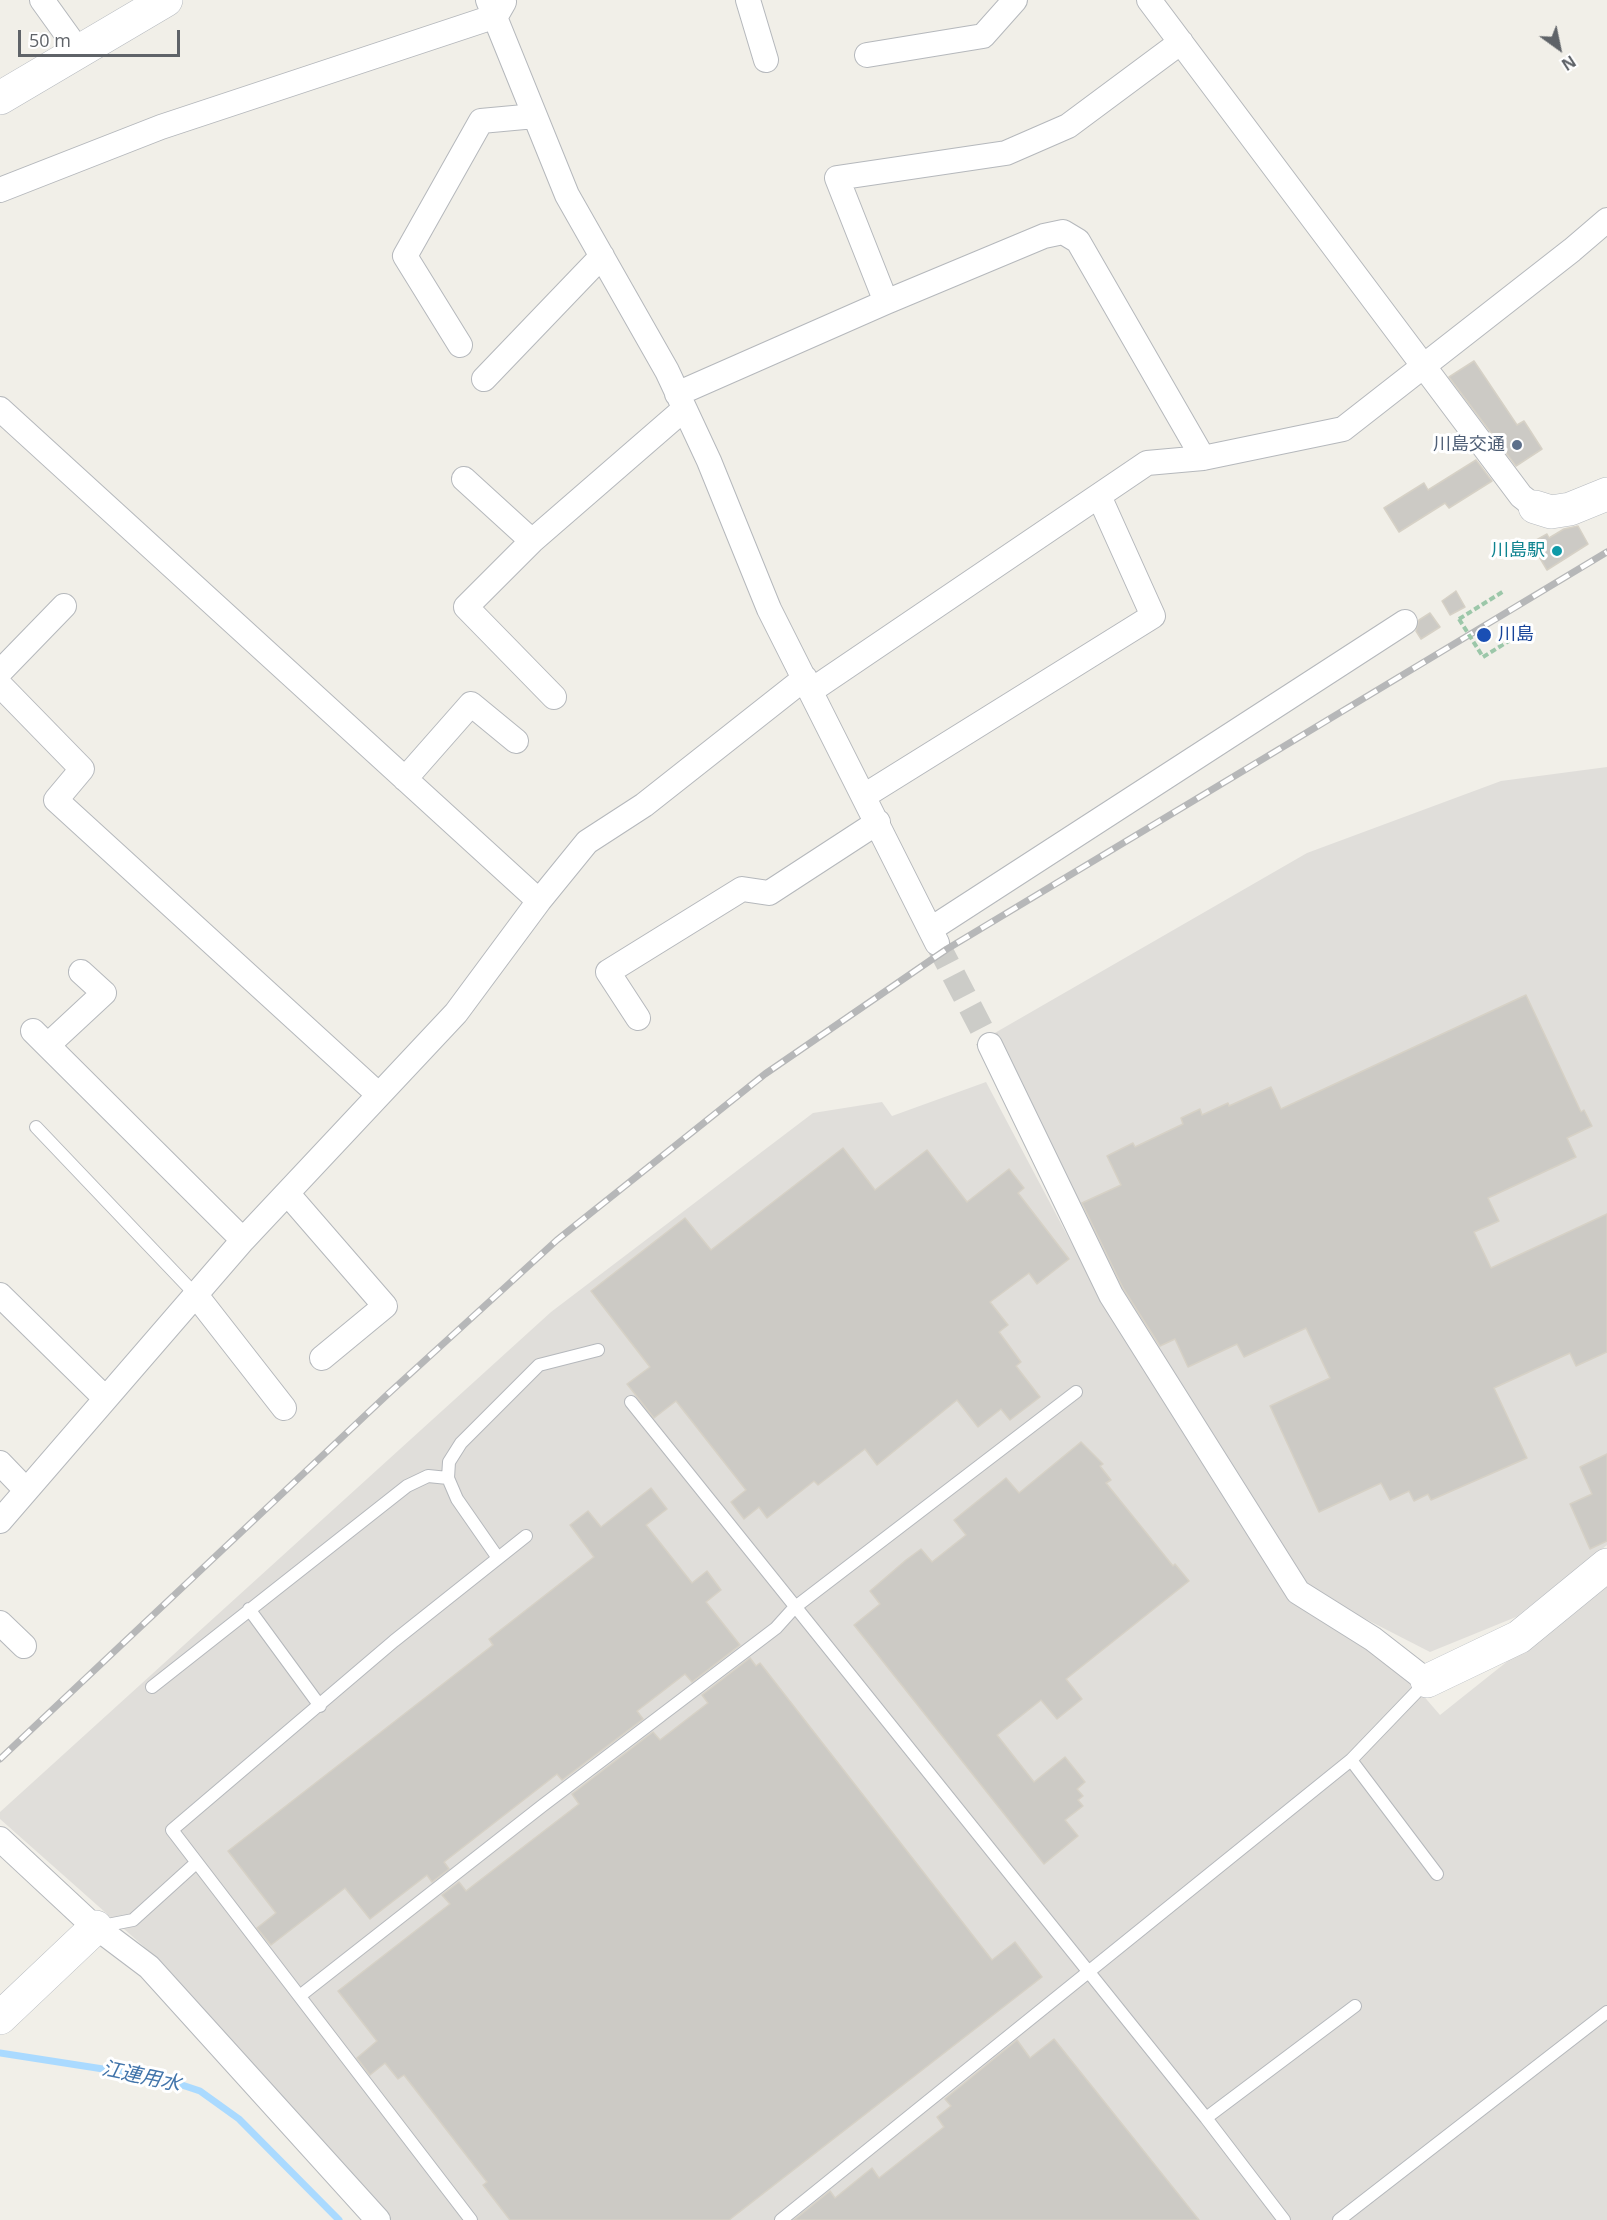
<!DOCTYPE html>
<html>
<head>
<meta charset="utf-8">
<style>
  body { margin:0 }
  #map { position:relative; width:1607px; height:2220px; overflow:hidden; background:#f1efe8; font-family:"Open Sans",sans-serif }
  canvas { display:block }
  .north { position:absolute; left:1529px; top:18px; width:60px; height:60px; -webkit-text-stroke:4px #fff; paint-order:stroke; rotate:147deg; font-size:16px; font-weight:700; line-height:24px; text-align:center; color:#5f6368 }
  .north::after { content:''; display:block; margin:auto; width:21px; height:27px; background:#5f6368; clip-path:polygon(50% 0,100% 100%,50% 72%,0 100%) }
  .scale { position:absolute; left:18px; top:30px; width:162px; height:27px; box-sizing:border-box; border:3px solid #5f6368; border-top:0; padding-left:8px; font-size:18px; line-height:21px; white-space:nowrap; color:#5f6368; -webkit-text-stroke:4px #fff; paint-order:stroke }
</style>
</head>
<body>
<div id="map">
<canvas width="1607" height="2220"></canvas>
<div class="north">N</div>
<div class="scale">50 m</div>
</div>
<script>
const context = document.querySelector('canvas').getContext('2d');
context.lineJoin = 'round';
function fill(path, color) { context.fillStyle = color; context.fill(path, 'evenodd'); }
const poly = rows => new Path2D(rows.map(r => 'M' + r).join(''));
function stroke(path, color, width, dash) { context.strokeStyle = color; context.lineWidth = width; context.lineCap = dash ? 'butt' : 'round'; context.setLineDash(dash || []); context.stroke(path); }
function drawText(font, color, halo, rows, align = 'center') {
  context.font = font + ' "Open Sans","Noto Sans JP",sans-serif'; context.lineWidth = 6; context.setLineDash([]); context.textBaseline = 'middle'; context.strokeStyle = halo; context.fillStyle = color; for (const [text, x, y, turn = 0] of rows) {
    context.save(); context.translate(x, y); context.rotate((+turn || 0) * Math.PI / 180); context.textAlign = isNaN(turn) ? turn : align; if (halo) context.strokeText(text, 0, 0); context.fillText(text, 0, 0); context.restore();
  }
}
fill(poly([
  [1607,767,1607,1545,1516,1617,1430,1652,1309,1590,1113,1288,993,1034,1307,853,1501,781],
  [986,1082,1102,1301,1290,1596,1396,1664,1440,1715,1607,1582,1607,2220,385,2220,150,1952,0,1819,0,1812,551,1312,813,1113,882,1102,892,1116]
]), '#e0deda');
stroke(poly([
  [0,2053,161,2078,200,2091,239,2119,339,2220]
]), '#aadaff', 7);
const building = poly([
  [1474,361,1517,425,1524,421,1542,449,1516,466,1449,377,1474,361],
  [1476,460,1492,481,1449,508,1445,503,1399,532,1384,508,1424,483,1428,490,1476,460],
  [1578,526,1588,544,1547,570,1531,543,1547,534,1549,538,1564,529,1578,526],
  [1456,591,1465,607,1450,615,1442,601,1456,591],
  [1430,613,1440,627,1421,639,1416,631,1419,620,1430,613],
  [1526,995,1581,1112,1584,1110,1592,1126,1567,1138,1576,1157,1488,1198,1499,1221,1474,1232,1491,1268,1607,1214,1607,1352,1576,1366,1570,1353,1494,1388,1527,1458,1431,1500,1428,1494,1414,1501,1409,1491,1390,1500,1381,1483,1319,1512,1270,1406,1330,1378,1306,1328,1244,1357,1237,1344,1188,1367,1175,1339,1160,1346,1123,1288,1082,1203,1121,1185,1107,1156,1133,1143,1135,1147,1183,1124,1181,1118,1200,1109,1202,1115,1228,1103,1229,1106,1271,1087,1281,1109,1526,995],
  [843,1148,875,1190,927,1150,967,1202,1009,1169,1024,1188,1018,1193,1069,1259,1037,1284,1029,1273,990,1302,1008,1325,999,1332,1021,1362,1016,1366,1040,1397,1010,1420,1001,1409,978,1427,957,1400,877,1465,865,1449,818,1485,814,1481,767,1518,759,1507,744,1519,731,1502,746,1490,676,1401,654,1418,627,1384,650,1367,591,1291,685,1218,711,1250,843,1148],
  [1081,1442,1103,1464,1100,1466,1111,1480,1106,1483,1173,1566,1175,1564,1189,1581,1066,1679,1082,1699,1057,1719,1041,1700,997,1735,1034,1782,1065,1757,1085,1782,1077,1789,1083,1796,1078,1800,1083,1806,1065,1820,1078,1836,1044,1864,854,1625,880,1604,870,1591,906,1560,921,1549,932,1562,966,1535,954,1520,1006,1478,1019,1493,1081,1442],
  [1607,1454,1607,1541,1590,1549,1570,1504,1592,1494,1580,1467,1607,1454],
  [651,1488,667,1509,646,1525,692,1583,707,1571,721,1590,706,1602,740,1645,692,1682,685,1674,637,1711,643,1719,562,1780,557,1774,444,1862,449,1869,432,1882,427,1875,370,1919,345,1888,271,1945,257,1928,276,1913,228,1851,493,1645,489,1639,594,1557,570,1525,588,1511,601,1527,651,1488],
  [750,1658,756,1666,760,1663,992,1960,1015,1942,1042,1977,729,2220,510,2220,483,2185,487,2182,404,2075,398,2079,385,2063,370,2075,357,2058,377,2041,338,1991,450,1904,442,1895,459,1882,466,1891,579,1804,572,1794,653,1732,660,1740,708,1703,702,1695,750,1658],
  [1054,2039,1199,2220,794,2220,830,2191,835,2198,872,2168,879,2178,944,2127,937,2117,951,2106,945,2099,1017,2040,1030,2058,1054,2039]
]);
fill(building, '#cccac5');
stroke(building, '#d6d1c6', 1.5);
stroke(poly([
  [937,943,990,1045]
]), '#ccccc8', 24, [24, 12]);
const lane = poly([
  [36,1127,195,1294],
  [631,1402,1206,2118,1284,2220],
  [498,1558,457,1499,448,1478,449,1462,461,1443,539,1365,598,1350],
  [249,1609,320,1706],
  [152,1687,407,1486,428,1476,448,1478],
  [1351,1760,1437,1874],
  [97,1927,133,1920,196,1863],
  [301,1995,542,1806,776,1628,794,1608,1076,1392],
  [1206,2118,1355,2006],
  [471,2220,172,1830,394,1641,526,1536],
  [781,2220,1351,1760,1426,1682],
  [1339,2220,1607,2012]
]);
const street = poly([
  [42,0,78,50],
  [488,0,567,195,667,371,709,461,769,609,937,943],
  [748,0,766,60],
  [1149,0,1521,496,1535,507],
  [867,55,983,36,1015,0],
  [0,190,161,127,496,16,504,2],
  [886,302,837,178,1006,153,1068,126,1181,42],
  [460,345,405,256,481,121,535,116],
  [484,379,602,256],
  [677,394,886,302,1044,236,1063,232,1078,241,1203,458],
  [0,409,539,901],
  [464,479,532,541],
  [0,672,64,606],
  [0,685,82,769,56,800,379,1095],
  [812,690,1147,463,1203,458,1343,429,1572,250,1607,220],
  [554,697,466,607,532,541,683,410],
  [405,779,471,704,516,741],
  [864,796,1153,616,1099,496],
  [931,929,1405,622],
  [638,1018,608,972,742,889,769,893,878,822],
  [33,1031,243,1240],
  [48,1045,104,993,81,972],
  [990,1045,1111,1295,1298,1592,1373,1639,1427,1681],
  [287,1193,385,1306,322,1358],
  [195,1294,284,1408],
  [0,1295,104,1397],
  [0,1463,26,1490],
  [0,1521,243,1240,456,1013,539,901,587,842,644,805,805,678],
  [0,1623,24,1646],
  [0,1839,88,1921,149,1967,378,2220]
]);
const secondary = poly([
  [0,98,166,0],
  [1535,507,1551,512,1570,509,1607,494],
  [1427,1681,1519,1637,1607,1565],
  [0,2018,96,1927]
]);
stroke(lane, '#b5b8bc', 14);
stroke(street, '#b5b8bc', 26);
stroke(secondary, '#b6babf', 34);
stroke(poly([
  [1459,619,1504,591],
  [1483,657,1525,631]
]), '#9cc7a9', 4, [6, 3]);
stroke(lane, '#fff', 12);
stroke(street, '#fff', 24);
stroke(secondary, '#fff', 33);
const rail = poly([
  [0,1759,388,1394,557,1240,765,1074,947,949,1607,552]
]);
stroke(rail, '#b6b7b8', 7);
stroke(rail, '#fff', 4.5, [14]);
stroke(poly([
  [1459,619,1483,657]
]), '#9cc7a9', 4, [6, 3]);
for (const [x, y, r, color] of [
  [1517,445,6,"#5c6f8a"],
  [1557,551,6,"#0f9aa8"],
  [1484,635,8,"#1a4fb4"]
]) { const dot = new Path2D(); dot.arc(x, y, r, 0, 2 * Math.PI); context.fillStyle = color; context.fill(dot); stroke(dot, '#fff', 2); }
drawText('18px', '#4e5e75', '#fff', [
  ["川島交通",1505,445]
], 'right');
drawText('18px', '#0d838f', '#fff', [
  ["川島駅",1545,551]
], 'right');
drawText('18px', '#164399', '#fff', [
  ["川島",1498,635]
], 'left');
drawText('italic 20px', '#4174aa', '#fff', [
  ["江連用水",141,2077,12]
]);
</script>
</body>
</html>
